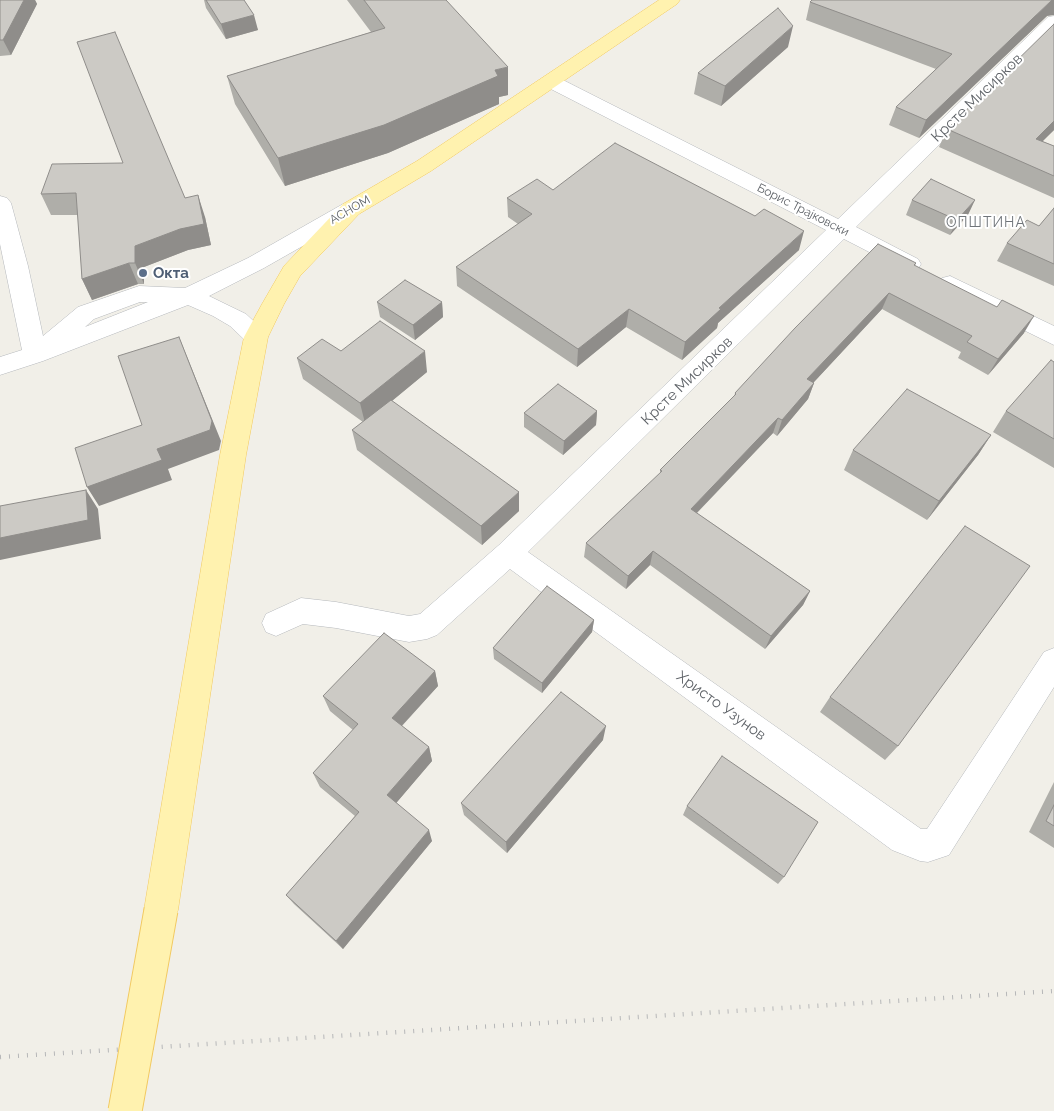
<!DOCTYPE html>
<html>
<head>
<meta charset="utf-8">
<style>
  body { margin:0 }
  canvas { display:block; background:#f1efe8 }
</style>
</head>
<body>
<canvas width="1054" height="1111"></canvas>
<script>
const context = document.querySelector('canvas').getContext('2d');
context.lineJoin = 'round';
const poly = rows => new Path2D(rows.map(r => 'M' + r).join(''));
function stroke(path, color, width, dash) { context.strokeStyle = color; context.lineWidth = width; context.lineCap = dash ? 'butt' : 'round'; context.setLineDash(dash || []); context.stroke(path); }
function fill(path, color) { context.fillStyle = color; context.fill(path, 'evenodd'); }
function drawText(font, color, halo, rows, align = 'center') {
  context.font = font + ' Raleway,sans-serif'; context.lineWidth = 4; context.setLineDash([]); context.textBaseline = 'middle'; context.strokeStyle = halo; context.fillStyle = color; for (const [text, x, y, turn = 0] of rows) {
    context.save(); context.translate(x, y); context.rotate((+turn || 0) * Math.PI / 180); context.textAlign = isNaN(turn) ? turn : align; if (halo) context.strokeText(text, 0, 0); context.fillText(text, 0, 0); context.restore();
  }
}
const minor = poly([
  [1054,16,1054,31,856,227,918,259,921,264,918,269,910,272,902,269,844,239,528,552,921,829,927,829,1044,652,1054,648,1054,687,949,855,928,862,920,861,892,850,510,569,437,635,427,639,409,642,336,628,303,624,276,636,266,632,262,623,266,614,301,598,336,602,409,616,420,614,499,545,826,230,545,86,543,82,545,78,552,76,559,78,838,219,1048,17,1054,16],
  [0,196,7,198,11,203,28,266,43,336,78,307,139,286,185,288,248,258,343,204,351,202,359,204,362,209,359,214,264,268,209,296,246,314,264,331,268,337,264,343,256,346,248,343,230,326,213,316,188,305,43,361,0,375,0,357,22,350,0,244,0,196],
  [140,302,148,302,85,327,94,319,140,302],
  [950,276,1054,326,1054,345,942,290,939,284,942,278,950,276]
]);
const major = poly([
  [659,0,680,0,677,4,431,171,359,214,300,276,284,304,268,337,246,455,178,910,173,922,161,927,149,922,144,910,220,455,244,337,262,304,284,266,343,204,417,161,659,0]
]);
stroke(minor, '#b5b8bc', 1);
stroke(major, '#f2c960', 1);
fill(minor, '#fff');
fill(major, '#fff2af');
stroke(poly([
  [0,1057,1054,991]
]), '#b6b7b8', 4.5, [1, 8]);
const majorBridge = poly([
  [125,1111,161,910]
]);
stroke(majorBridge, '#f2c960', 35, []);
stroke(majorBridge, '#fff2af', 33);
fill(poly([
  [0,0,35,0,37,4,11,55,0,56],
  [204,0,244,0,258,30,226,39,206,8],
  [347,0,446,0,508,95,499,97,499,104,388,153,285,186,235,104,227,76,371,32],
  [810,2,1047,16,919,138,889,125,896,107,936,69,806,20],
  [788,47,721,106,694,94,698,73],
  [947,129,1054,130,1042,141,1054,146,1054,198,939,147],
  [123,163,185,198,205,217,211,245,188,250,144,267,144,284,138,284,92,300,82,279,78,215,51,215,41,194],
  [553,190,799,250,718,323,717,328,682,360,626,327,577,367,457,286,456,267,518,224,508,217,507,198],
  [912,200,968,215,950,235,906,215],
  [1054,208,1054,286,997,261,1007,243,1039,226],
  [916,263,915,266,1024,333,988,375,958,358,961,352,882,309,813,383,814,383,808,399,777,436,773,433,697,513,810,591,803,605,765,649,650,565,626,589,584,557,586,543,660,474,660,470,734,397,735,393],
  [377,302,442,302,443,317,415,340,380,317],
  [341,351,427,372,392,401,519,511,482,545,357,450,352,430,363,422,303,379,297,358],
  [1054,362,1054,468,993,432,1006,411],
  [597,411,596,425,563,455,524,427,524,413],
  [991,435,978,455,927,520,844,470,853,450],
  [594,620,592,632,542,693,494,659,493,648],
  [435,671,438,686,402,726,429,747,432,761,396,803,432,841,343,949,294,904,286,895,355,816,320,787,313,773,353,730,330,711,323,696],
  [830,697,898,746,885,760,820,712],
  [603,740,507,853,464,815,461,803],
  [1054,782,1054,848,1029,832],
  [687,806,784,877,778,884,683,815]
]), '#afaea9');
fill(poly([
  [24,0,35,0,37,4,11,55,3,40],
  [1052,0,1054,0,1054,15,1047,16,919,138,926,120],
  [254,15,258,30,226,39,221,24],
  [793,26,788,47,721,106,725,86],
  [508,67,508,95,499,97,499,104,388,153,285,186,278,158,495,70],
  [1054,121,1054,130,1027,157,1036,139],
  [198,195,205,217,211,245,188,250,144,267,144,284,135,263,135,246,180,229],
  [975,200,968,215,950,235,957,220],
  [804,231,799,250,718,323,717,328,682,360,685,342,719,308],
  [129,263,138,284,92,300,82,279],
  [889,293,882,309,801,396,807,379],
  [442,302,443,317,415,340,413,325],
  [629,309,626,327,577,367,578,349],
  [1034,316,1024,333,988,375,998,359],
  [179,337,221,441,219,450,168,469,172,480,99,506,87,487,157,449],
  [425,351,427,372,365,423,360,403],
  [814,383,808,399,777,436,782,420],
  [597,411,596,425,563,455,564,441],
  [778,418,773,433,687,523,691,509],
  [991,435,978,455,927,520,939,501],
  [86,490,98,509,101,539,0,560,0,538],
  [519,492,519,511,482,545,481,526],
  [653,551,650,565,626,589,628,576],
  [810,591,803,605,765,649,771,636],
  [594,620,592,632,542,693,542,683],
  [435,671,438,686,396,732,392,718],
  [606,726,603,740,507,853,506,842],
  [429,747,432,761,392,808,387,795],
  [429,830,432,841,343,949,336,941]
]), '#8f8d8a');
const building = poly([
  [0,0,24,0,3,40,0,40,0,0],
  [206,0,244,0,254,15,221,24,206,0],
  [364,0,446,0,508,67,495,70,498,76,384,125,278,158,227,76,385,28,364,0],
  [812,0,1052,0,926,120,896,107,952,54,810,2,812,0],
  [778,8,793,26,725,86,698,73,778,8],
  [1054,24,1054,121,1036,139,1054,146,1054,176,947,129,1054,24],
  [115,32,185,198,198,195,204,224,180,229,135,246,135,263,129,263,82,279,76,193,41,194,52,164,123,163,77,42,115,32],
  [615,143,755,216,764,209,804,231,719,308,721,309,685,342,629,309,578,349,456,267,532,214,507,198,537,179,553,190,615,143],
  [931,179,975,200,957,220,912,200,931,179],
  [1054,208,1054,264,1007,243,1027,220,1039,226,1054,208],
  [878,244,916,263,914,265,997,307,1002,300,1034,316,998,359,967,342,972,336,889,293,807,379,814,383,782,420,778,418,691,509,810,591,771,636,653,551,628,576,586,543,662,471,660,470,736,394,735,393,795,328,878,244],
  [405,280,442,302,413,325,377,302,405,280],
  [380,321,425,351,360,403,297,358,322,339,341,351,380,321],
  [179,337,212,421,210,430,157,449,162,460,87,487,75,448,142,425,118,356,179,337],
  [1051,360,1054,362,1054,439,1006,411,1051,360],
  [558,384,597,411,564,441,524,413,558,384],
  [907,389,991,435,939,501,853,450,907,389],
  [391,400,519,492,481,526,352,430,391,400],
  [86,490,88,520,0,538,0,506,86,490],
  [965,526,1030,566,898,746,830,697,965,526],
  [547,586,594,620,542,683,493,648,547,586],
  [384,633,435,671,392,718,429,747,387,795,429,830,336,941,286,895,359,812,313,773,358,724,323,696,384,633],
  [561,692,606,726,506,842,461,803,561,692],
  [722,756,818,822,784,877,687,806,722,756],
  [1054,805,1054,826,1046,821,1054,805]
]);
fill(building, '#cccac5');
stroke(building, '#8f8d8a', 1);
for (const [x, y, r, color] of [
  [143,273,5,"#5c6f8a"]
]) { const dot = new Path2D(); dot.arc(x, y, r, 0, 2 * Math.PI); context.fillStyle = color; context.fill(dot); stroke(dot, '#fff', 2); }
drawText('12px', '#5f6368', '#fff', [
  ["АСНОМ",350,210,-30],
  ["Борис Трајковски",803,210,27]
]);
context.letterSpacing = '1px';
drawText('14px', '#70757a', '#fff', [
  ["ОПШТИНА",986,223]
]);
context.letterSpacing = '0px';
drawText('15px', '#5f6368', '#fff', [
  ["Крсте Мисирков",977,98,-44],
  ["Крсте Мисирков",687,381,-44],
  ["Христо Узунов",721,706,36]
]);
drawText('bold 15px', '#4e5e75', '#fff', [
  ["Окта",153,273]
], 'left');
</script>
</body>
</html>
